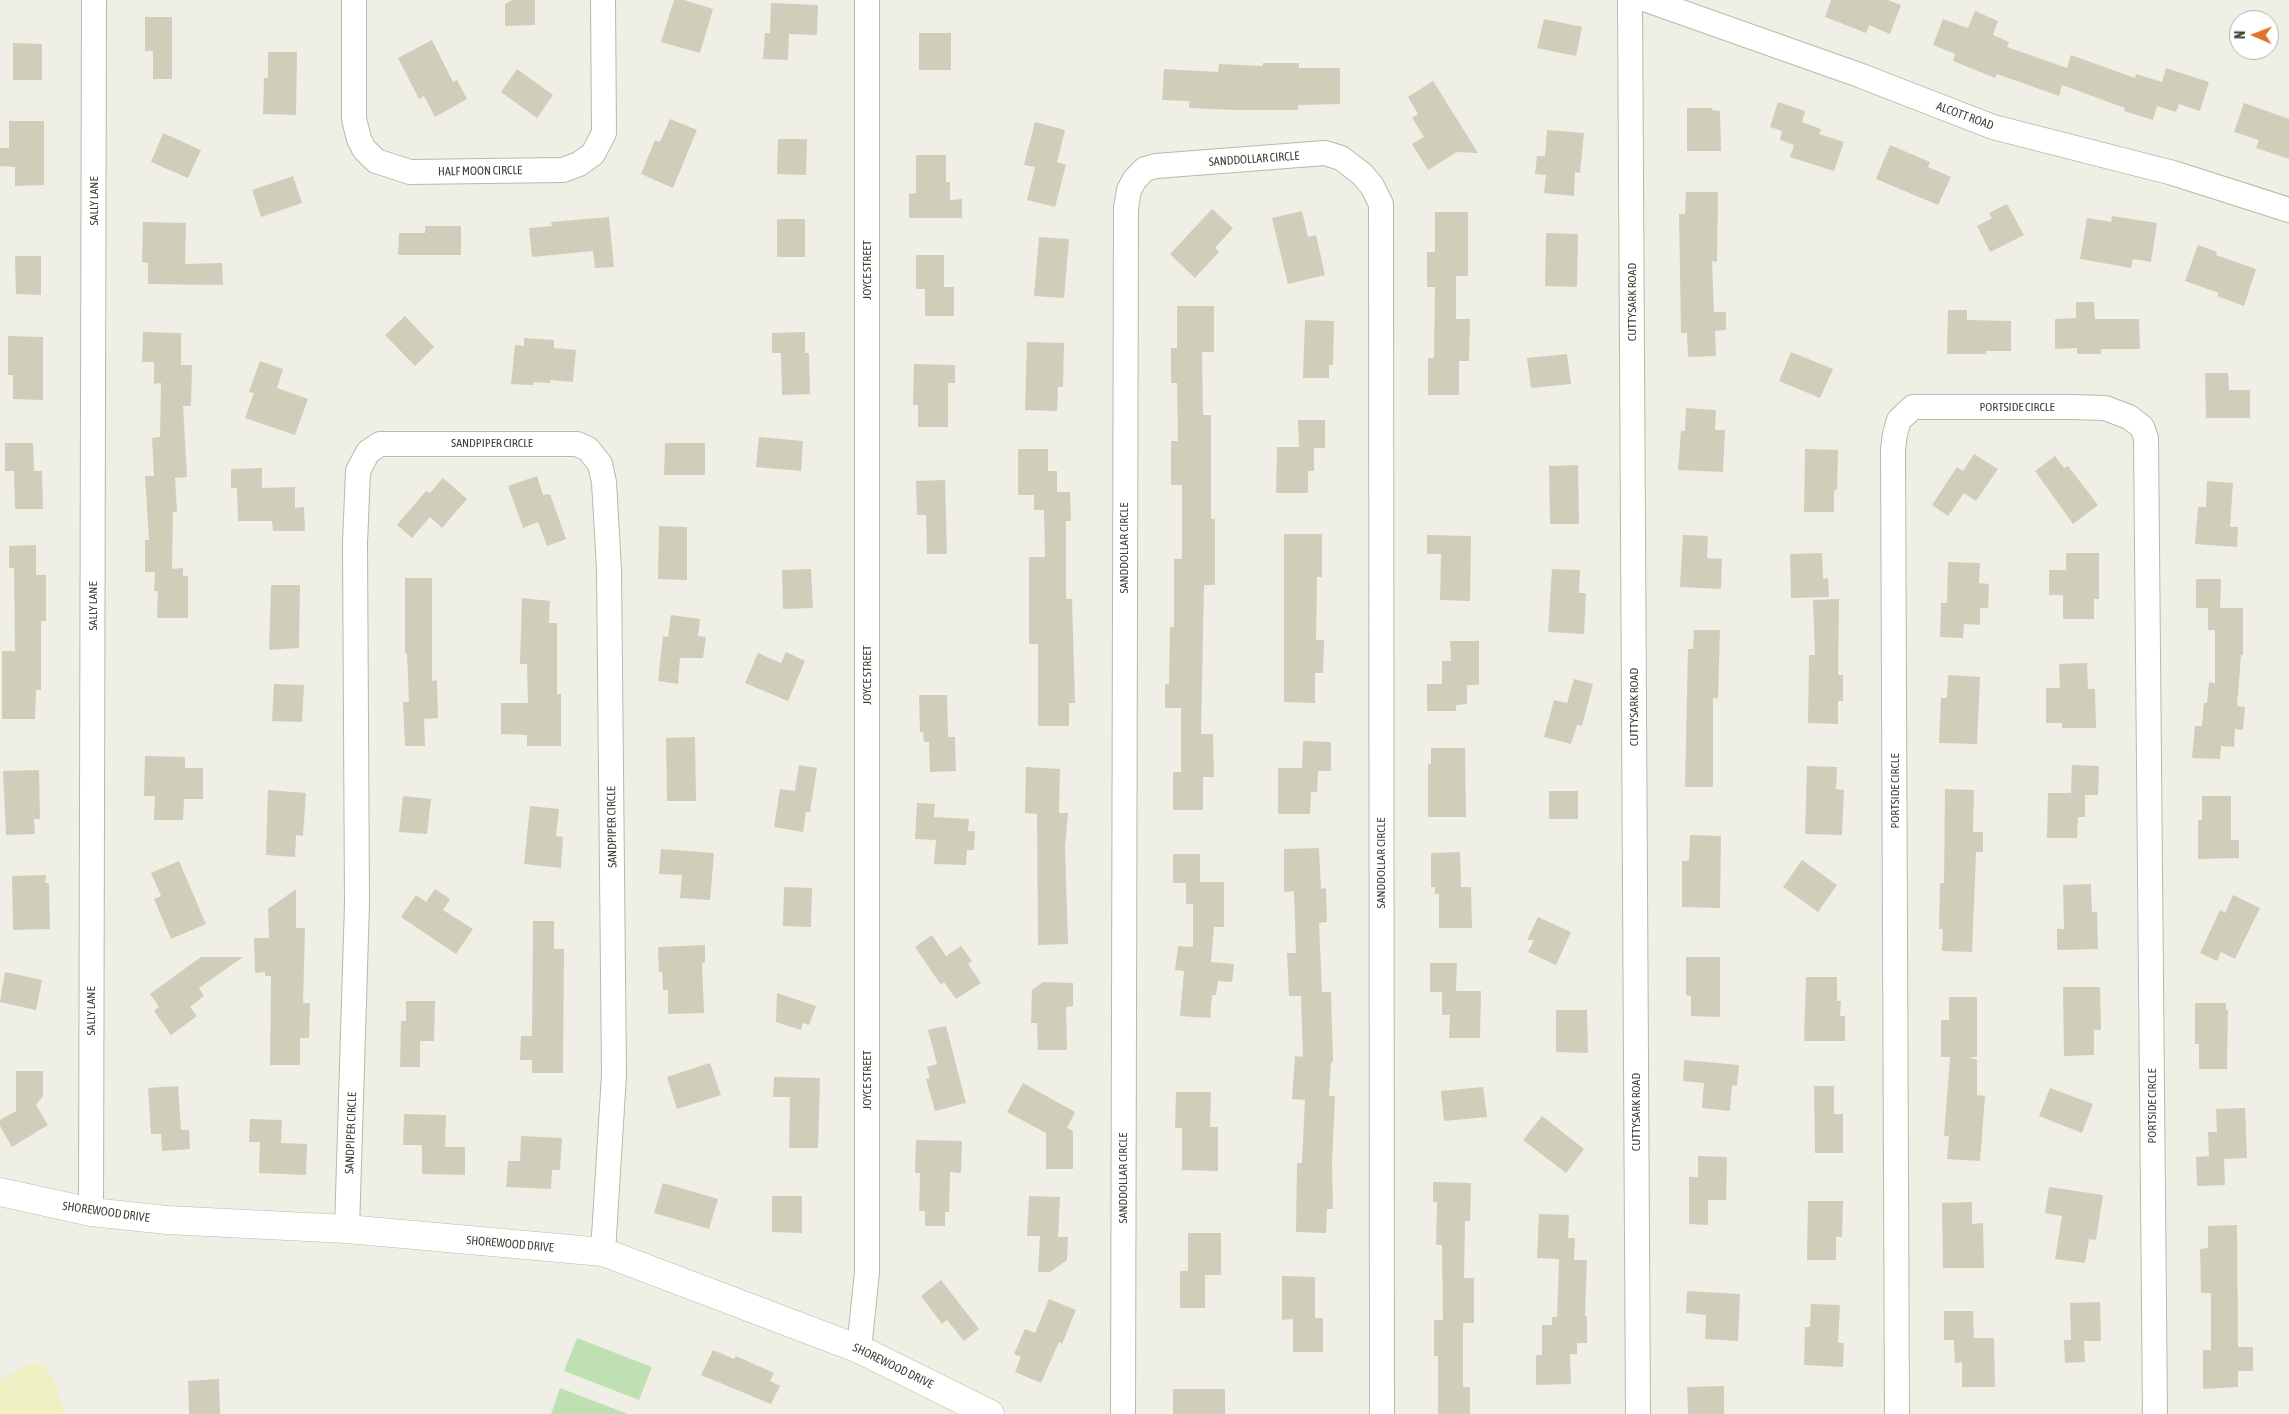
<!DOCTYPE html>
<html>
<head>
<meta charset="utf-8">
<style>
  body { margin:0 }
  #map { position:relative; width:2289px; height:1414px; overflow:hidden; background:#f0efe5; font-family:"Asap Condensed",sans-serif }
  canvas { display:block }
  .north { position:absolute; left:2229px; top:10px; width:50px; height:50px; box-sizing:border-box; background:#fff; border:1px solid #b3b3ae; border-radius:50%; rotate:271deg; font-size:14px; font-weight:700; line-height:20px; text-align:center; color:#424035 }
  .north::after { content:''; display:block; margin:auto; width:18px; height:22px; background:#e0742b; clip-path:polygon(50% 0,100% 100%,50% 72%,0 100%) }
</style>
</head>
<body>
<div id="map">
<canvas width="2289" height="1414"></canvas>
<div class="north">N</div>
</div>
<script>
const context = document.querySelector('canvas').getContext('2d');
context.lineJoin = 'round';
function fill(path, color) { context.fillStyle = color; context.fill(path, 'evenodd'); }
const poly = rows => new Path2D(rows.map(r => 'M' + r).join(''));
function stroke(path, color, width, dash) { context.strokeStyle = color; context.lineWidth = width; context.lineCap = dash ? 'butt' : 'round'; context.setLineDash(dash || []); context.stroke(path); }
function drawText(font, color, halo, rows, align = 'center') {
  context.font = font + ' "Asap Condensed",sans-serif'; context.lineWidth = 4.5; context.setLineDash([]); context.textBaseline = 'middle'; context.strokeStyle = halo; context.fillStyle = color; for (const [text, x, y, turn = 0] of rows) {
    context.save(); context.translate(x, y); context.rotate((+turn || 0) * Math.PI / 180); context.textAlign = isNaN(turn) ? turn : align; if (halo) context.strokeText(text, 0, 0); context.fillText(text, 0, 0); context.restore();
  }
}
fill(poly([
  [577,1338,652,1367,639,1400,564,1371],
  [560,1388,628,1414,551,1414]
]), '#bfe0b2');
fill(poly([
  [33,1363,42,1363,54,1379,65,1414,0,1414,0,1380]
]), '#eff1c4');
fill(poly([
  [512,0,535,0,535,25,505,26,505,4],
  [674,0,684,0,713,9,700,53,661,42],
  [1831,0,1888,0,1901,5,1890,34,1869,25,1866,33,1825,17],
  [771,3,818,5,817,35,789,34,788,60,763,59,765,33,770,33],
  [1975,11,1998,21,1993,35,2009,42,2007,47,2067,68,2071,55,2135,78,2136,74,2162,82,2166,68,2209,82,2200,111,2179,104,2176,112,2157,106,2153,120,2124,111,2125,108,2062,85,2059,96,1997,74,1995,78,1953,61,1955,54,1933,45,1943,19,1968,28],
  [145,17,172,17,172,79,153,79,153,51,145,51],
  [1544,19,1582,27,1576,56,1537,48],
  [919,33,951,33,951,70,919,70],
  [432,40,453,82,457,80,467,99,435,117,424,96,419,99,398,58],
  [13,43,42,44,42,80,13,80],
  [268,52,297,52,296,115,263,114,264,78,268,78],
  [1263,63,1299,63,1299,68,1340,68,1340,104,1298,105,1298,110,1236,110,1189,108,1189,101,1162,100,1164,69,1218,72,1219,64,1263,66],
  [517,69,553,95,537,118,501,92],
  [1433,81,1478,153,1457,152,1428,170,1412,144,1424,137,1412,118,1418,114,1408,97],
  [1778,102,1805,111,1802,122,1821,129,1819,134,1844,142,1834,171,1790,157,1794,145,1780,140,1782,131,1770,127],
  [2244,103,2289,119,2289,159,2256,148,2259,140,2234,132],
  [1687,108,1712,108,1712,110,1720,111,1721,151,1687,151],
  [670,119,697,130,673,188,641,174,655,140,660,142],
  [9,121,44,121,44,185,15,186,15,167,0,166,0,148,9,148],
  [1035,122,1065,130,1057,162,1066,165,1055,207,1027,200,1035,167,1024,165],
  [1547,130,1584,133,1580,173,1575,172,1574,196,1544,193,1546,175,1535,174,1537,156,1545,156],
  [163,133,201,150,188,178,151,162],
  [778,139,807,139,806,175,777,174],
  [1890,145,1930,162,1928,167,1951,177,1938,205,1876,179],
  [916,155,946,155,946,182,950,182,950,200,962,199,962,218,909,218,909,194,916,193],
  [293,176,302,203,261,217,252,190],
  [1686,192,1718,192,1717,262,1712,261,1714,312,1726,312,1726,330,1715,331,1716,356,1688,357,1687,333,1681,333,1679,214,1685,214],
  [2007,204,2024,235,1990,252,1977,226,1992,218,1989,213],
  [1212,209,1233,228,1215,248,1219,252,1195,278,1170,254],
  [1302,211,1308,237,1316,235,1325,275,1288,284,1272,218],
  [1435,212,1468,212,1468,276,1456,276,1456,319,1470,319,1469,361,1459,361,1459,395,1428,395,1428,358,1434,358,1435,287,1427,287,1427,252,1435,252],
  [2112,216,2157,223,2151,262,2133,259,2131,268,2080,259,2087,218,2111,222],
  [609,217,614,267,595,268,593,251,532,257,529,228,552,226,551,222],
  [777,219,805,219,805,257,777,257],
  [143,222,186,223,185,264,222,263,223,285,148,284,148,263,142,262],
  [425,226,461,226,461,255,398,255,399,233,425,233],
  [1546,233,1578,234,1577,287,1545,286],
  [1039,237,1069,239,1064,298,1034,296],
  [2198,245,2217,252,2216,255,2256,269,2244,306,2217,296,2219,293,2185,281],
  [916,255,944,255,944,287,954,287,954,316,925,316,925,289,916,289],
  [15,256,41,256,41,295,16,294],
  [2076,302,2094,302,2095,319,2139,319,2140,349,2101,349,2101,354,2077,354,2077,348,2055,349,2055,319,2076,318],
  [1177,306,1214,306,1214,352,1202,352,1203,415,1211,415,1211,519,1215,519,1215,585,1204,585,1201,734,1213,734,1214,777,1203,777,1203,810,1173,810,1173,772,1181,772,1181,708,1165,708,1165,684,1169,684,1170,627,1174,627,1174,559,1182,559,1182,485,1171,485,1171,441,1178,441,1177,383,1171,383,1171,348,1177,348],
  [1948,310,1967,310,1967,320,2011,321,2011,351,1986,351,1986,354,1947,354],
  [405,316,434,347,415,366,385,335],
  [1305,320,1334,321,1333,365,1329,365,1329,378,1303,378],
  [143,332,181,333,181,365,192,365,191,406,183,406,187,477,175,478,177,512,173,512,172,569,183,568,183,576,188,576,188,618,157,618,158,591,154,591,155,572,145,572,145,540,149,540,145,476,154,476,152,438,160,437,161,383,154,384,154,362,142,362],
  [805,332,805,353,809,353,810,394,782,395,781,353,772,353,772,333],
  [8,336,43,337,43,400,13,399,13,375,8,375],
  [524,338,554,340,554,348,576,350,573,382,550,380,550,383,534,382,533,385,511,384,515,345,524,346],
  [1027,342,1064,343,1063,387,1058,387,1057,411,1025,410],
  [1791,352,1833,369,1820,398,1779,381],
  [1567,354,1571,384,1531,388,1527,358],
  [260,361,283,369,277,388,308,399,295,435,245,418,254,393,249,392],
  [914,364,955,365,955,383,948,383,948,427,918,427,918,405,913,405],
  [2205,373,2228,373,2229,390,2250,390,2250,418,2206,418],
  [1686,408,1716,410,1715,430,1725,430,1723,472,1678,470,1681,431,1685,431],
  [1298,420,1325,420,1325,448,1314,448,1314,471,1308,471,1308,493,1276,493,1277,447,1299,447],
  [759,437,803,441,801,471,756,467],
  [5,443,33,443,34,471,42,471,43,509,15,509,14,471,5,471],
  [665,443,705,443,705,475,664,475],
  [1018,449,1048,449,1048,471,1057,471,1057,492,1070,492,1071,521,1066,521,1066,599,1072,599,1075,703,1069,703,1069,726,1038,726,1038,644,1029,644,1029,557,1045,557,1044,510,1034,510,1034,495,1018,495],
  [1805,449,1838,450,1837,490,1834,490,1834,512,1804,512],
  [1974,454,1998,469,1976,501,1964,493,1948,516,1932,505,1957,467,1963,471],
  [2055,456,2064,468,2068,466,2098,505,2073,524,2035,471],
  [1578,465,1579,524,1550,524,1549,466],
  [262,468,262,488,295,487,295,508,304,507,305,531,273,531,272,521,238,521,237,488,231,488,231,469],
  [537,476,543,495,550,494,566,539,547,546,538,522,523,528,508,486],
  [443,478,467,499,442,528,430,517,412,538,397,525,426,491,430,493],
  [945,480,947,554,927,554,926,515,917,515,916,481],
  [2207,481,2233,483,2230,527,2238,527,2237,547,2195,544,2198,507,2206,507],
  [659,526,687,527,687,580,658,579],
  [1284,534,1322,534,1322,577,1317,577,1316,640,1324,640,1323,673,1315,673,1315,703,1284,702],
  [1427,535,1471,536,1470,601,1440,600,1441,554,1427,554],
  [1683,535,1708,536,1707,558,1722,559,1721,589,1680,587],
  [36,545,36,575,46,575,46,621,41,621,41,690,36,690,35,719,2,719,2,651,15,651,14,568,9,568,9,546],
  [1822,553,1823,579,1828,578,1829,597,1791,598,1790,554],
  [2066,553,2099,553,2099,599,2094,599,2094,619,2063,619,2063,595,2049,595,2049,570,2066,570],
  [1948,562,1980,563,1979,583,1989,584,1988,608,1980,608,1980,625,1964,624,1963,638,1940,637,1941,603,1947,603],
  [811,569,813,608,783,609,782,570],
  [1552,569,1580,570,1579,593,1586,593,1584,634,1548,632],
  [405,578,432,578,432,681,437,680,438,718,424,719,425,746,405,746,403,702,409,702,407,653,405,653],
  [2196,579,2221,579,2220,608,2243,608,2243,655,2241,655,2237,706,2245,707,2243,730,2235,729,2234,747,2221,746,2220,759,2192,758,2195,726,2202,726,2204,703,2207,703,2209,682,2215,683,2215,630,2208,630,2208,608,2196,608],
  [271,585,300,585,299,648,269,650],
  [522,598,550,601,549,623,557,623,557,694,561,694,561,746,527,746,527,735,501,734,501,703,528,703,527,664,520,664],
  [1839,599,1838,675,1843,675,1843,701,1838,701,1838,724,1808,723,1809,655,1815,655,1813,600],
  [671,615,700,619,698,636,706,637,703,658,680,658,678,684,658,681,663,636,668,637],
  [1694,630,1720,630,1718,698,1713,698,1713,787,1685,787,1688,649,1693,649],
  [1450,641,1479,641,1479,685,1467,685,1467,704,1456,705,1456,711,1427,711,1427,684,1442,684,1442,661,1451,661],
  [786,652,805,661,788,701,745,683,758,653,781,663],
  [2087,663,2088,689,2095,689,2096,728,2062,728,2062,723,2046,723,2046,688,2060,688,2059,664],
  [1948,675,1980,677,1977,744,1939,743,1941,698,1947,698],
  [1574,679,1593,684,1582,726,1577,725,1571,744,1544,737,1554,700,1567,703],
  [274,684,304,685,302,722,272,721],
  [919,695,947,695,948,737,955,737,956,771,930,772,929,742,924,742,923,732,920,732],
  [695,737,696,801,667,801,666,738],
  [1303,741,1331,742,1331,771,1318,771,1317,792,1311,792,1310,814,1278,814,1278,768,1302,768],
  [1431,748,1465,748,1466,817,1428,817,1428,764,1431,764],
  [145,756,185,757,185,768,203,768,203,799,184,799,183,820,154,820,155,796,144,796],
  [799,765,817,768,810,812,806,812,803,832,774,827,780,789,795,791],
  [2072,765,2099,766,2098,795,2085,795,2085,817,2078,817,2077,838,2047,838,2048,793,2071,793],
  [1807,766,1837,767,1836,789,1844,790,1842,835,1805,834],
  [1026,767,1060,769,1059,813,1068,813,1065,847,1068,944,1038,945,1037,814,1025,813],
  [39,770,40,819,34,819,35,834,6,835,3,771],
  [1945,789,1974,790,1973,832,1983,832,1983,852,1976,852,1972,952,1942,951,1943,929,1939,929,1940,883,1944,883],
  [268,790,306,793,303,836,296,835,295,857,266,855],
  [1549,791,1578,791,1578,819,1549,819],
  [403,796,431,799,427,834,399,832],
  [2202,796,2231,796,2231,840,2239,840,2239,858,2198,859,2198,820,2202,820],
  [917,803,935,804,934,817,969,819,968,831,975,831,974,850,967,850,966,865,934,864,936,840,915,839],
  [530,806,559,809,556,836,563,837,561,868,524,864],
  [1690,835,1721,836,1720,908,1682,907,1682,861,1689,861],
  [1319,848,1321,889,1326,888,1327,922,1319,923,1322,992,1331,992,1333,1062,1331,1062,1329,1096,1335,1096,1332,1164,1333,1209,1327,1209,1326,1233,1296,1232,1297,1163,1302,1163,1305,1100,1292,1099,1295,1056,1303,1057,1301,996,1289,996,1287,953,1296,953,1294,891,1284,892,1284,849],
  [661,849,714,853,710,900,680,898,682,875,659,874],
  [1460,852,1461,887,1471,887,1472,928,1439,928,1439,894,1435,894,1435,887,1431,887,1431,853],
  [1173,854,1200,854,1200,882,1224,882,1224,927,1214,927,1211,962,1234,964,1232,982,1218,981,1216,995,1212,995,1210,1018,1180,1016,1184,971,1175,970,1178,946,1193,947,1193,904,1186,904,1186,883,1173,883],
  [1802,860,1837,885,1818,912,1783,887],
  [179,861,206,924,171,939,154,899,161,896,151,873],
  [46,875,45,883,49,883,50,929,13,930,12,876],
  [2091,884,2092,912,2097,912,2098,949,2057,950,2057,929,2064,929,2063,885],
  [784,887,812,888,811,927,783,926],
  [296,889,296,928,305,928,303,1003,310,1003,309,1038,300,1038,300,1065,270,1065,271,976,265,976,265,972,255,973,254,938,269,938,268,909],
  [435,889,450,899,443,910,473,929,456,954,401,917,416,895,426,902],
  [2233,895,2260,908,2235,959,2221,952,2217,961,2200,953,2220,910,2225,913],
  [1538,917,1571,932,1556,965,1528,952,1534,940,1527,940],
  [533,921,554,921,554,949,564,949,563,1073,532,1073,532,1060,520,1060,521,1036,532,1036],
  [932,935,946,956,961,946,972,961,968,964,981,983,956,999,944,982,941,985,915,947],
  [705,945,705,963,702,963,704,1013,668,1014,668,990,663,990,662,972,659,972,658,947],
  [201,957,243,957,199,988,204,996,190,1007,197,1016,171,1035,154,1011,159,1007,150,994],
  [1686,957,1720,957,1720,1017,1691,1016,1691,996,1686,995],
  [1430,963,1457,963,1456,991,1481,991,1480,1038,1449,1038,1450,1015,1442,1015,1442,992,1430,992],
  [5,972,42,980,36,1010,0,1002],
  [1806,977,1837,977,1837,1001,1841,1001,1840,1016,1845,1016,1845,1041,1804,1041],
  [1043,982,1073,983,1073,1006,1066,1007,1067,1050,1038,1050,1037,1023,1031,1023,1032,990],
  [2063,987,2100,987,2101,1030,2094,1030,2094,1055,2064,1056],
  [777,993,816,1006,809,1025,803,1023,801,1030,776,1022],
  [1949,997,1977,997,1977,1057,1969,1057,1977,1060,1977,1095,1985,1096,1980,1161,1947,1159,1949,1136,1944,1136,1950,1057,1941,1057,1941,1020,1949,1020],
  [406,1001,435,1001,434,1041,420,1041,420,1067,400,1067,401,1021,406,1021],
  [2195,1003,2226,1003,2226,1010,2228,1010,2227,1069,2199,1069,2199,1044,2195,1044],
  [1556,1010,1587,1010,1588,1053,1556,1052],
  [946,1026,966,1103,935,1111,926,1079,930,1078,927,1067,937,1064,928,1030],
  [1684,1060,1739,1065,1737,1086,1732,1085,1730,1111,1702,1108,1704,1083,1683,1081],
  [710,1063,721,1095,677,1109,667,1077],
  [16,1071,43,1071,43,1096,36,1105,48,1125,12,1147,0,1126,0,1120,16,1111],
  [774,1077,820,1078,818,1148,789,1148,790,1097,773,1097],
  [1023,1083,1075,1112,1067,1128,1073,1131,1073,1169,1046,1169,1046,1133,1007,1112],
  [178,1086,181,1130,189,1130,190,1149,162,1151,161,1134,151,1134,148,1088],
  [1814,1086,1834,1086,1834,1114,1843,1114,1843,1153,1815,1153],
  [1483,1087,1487,1117,1444,1121,1441,1091],
  [2050,1088,2093,1104,2082,1133,2039,1116],
  [1176,1092,1211,1092,1210,1127,1218,1127,1218,1171,1182,1170,1182,1128,1175,1128],
  [2245,1108,2247,1158,2224,1159,2225,1185,2197,1186,2196,1157,2209,1156,2208,1132,2217,1132,2216,1109],
  [404,1114,446,1115,445,1147,465,1147,465,1175,422,1174,422,1145,403,1145],
  [1542,1116,1584,1149,1566,1173,1523,1140],
  [250,1119,282,1120,281,1143,307,1144,306,1175,259,1173,260,1142,249,1142],
  [521,1136,562,1138,560,1170,552,1170,551,1189,506,1187,508,1161,520,1161],
  [916,1140,962,1141,961,1173,950,1172,949,1212,945,1212,945,1226,925,1226,925,1211,919,1211,920,1173,915,1173],
  [1698,1156,1727,1157,1726,1200,1708,1200,1708,1225,1689,1224,1689,1177,1698,1177],
  [1433,1182,1471,1183,1470,1221,1465,1221,1464,1278,1474,1278,1474,1323,1463,1323,1463,1387,1470,1387,1470,1414,1438,1414,1438,1356,1434,1356,1434,1320,1443,1320,1442,1245,1436,1245,1437,1202,1433,1202],
  [663,1183,718,1199,709,1229,654,1213],
  [2049,1187,2103,1195,2096,1240,2089,1239,2085,1263,2055,1259,2062,1216,2045,1213],
  [772,1196,802,1196,802,1233,772,1232],
  [1029,1196,1060,1197,1058,1237,1068,1237,1067,1260,1050,1272,1038,1272,1040,1236,1027,1236],
  [1808,1201,1843,1201,1842,1237,1836,1237,1836,1260,1807,1260],
  [1972,1202,1972,1224,1983,1223,1984,1268,1943,1268,1942,1203],
  [1539,1214,1569,1215,1568,1238,1575,1238,1574,1260,1587,1260,1585,1316,1587,1316,1587,1343,1577,1343,1577,1354,1570,1354,1571,1384,1536,1385,1536,1355,1542,1355,1542,1325,1552,1325,1552,1317,1557,1317,1559,1259,1537,1258],
  [2237,1225,2238,1347,2253,1347,2253,1371,2238,1371,2238,1387,2203,1389,2203,1350,2211,1350,2211,1293,2201,1293,2200,1249,2208,1248,2208,1226],
  [1188,1233,1221,1233,1221,1275,1205,1275,1205,1308,1180,1308,1180,1271,1188,1271],
  [1282,1276,1315,1277,1315,1318,1323,1318,1323,1352,1293,1352,1293,1319,1282,1320],
  [941,1280,979,1329,964,1341,947,1320,942,1324,921,1296],
  [1687,1291,1740,1294,1738,1341,1705,1339,1706,1315,1686,1313],
  [1049,1299,1076,1310,1062,1344,1059,1342,1041,1383,1015,1372,1021,1357,1014,1354,1025,1329,1035,1333],
  [2100,1302,2101,1341,2084,1341,2085,1362,2065,1363,2064,1340,2071,1340,2070,1303],
  [1811,1304,1840,1305,1838,1343,1844,1343,1843,1367,1804,1365,1805,1327,1810,1327],
  [1944,1311,1973,1311,1974,1338,1994,1338,1995,1387,1962,1387,1962,1362,1955,1363,1954,1340,1944,1340],
  [713,1350,734,1359,736,1356,774,1373,770,1381,780,1386,771,1404,701,1375],
  [219,1379,220,1414,189,1414,188,1381],
  [1724,1386,1724,1414,1688,1414,1687,1387],
  [1173,1389,1225,1389,1225,1414,1173,1414]
]), '#d0cdbb');
const minor = poly([
  [354,0,354,119,359,139,364,149,376,161,410,172,563,170,579,164,593,154,604,133,603,0],
  [1630,0,1638,1414],
  [1647,0,1859,75,1993,127,2173,173,2289,210],
  [91,1212,94,0],
  [347,1229,357,903,355,543,358,471,368,452,380,444,577,444,588,449,600,464,604,482,609,569,614,1075,603,1252],
  [859,1349,867,1272,867,0],
  [1123,1414,1126,208,1129,190,1135,179,1145,169,1156,166,1325,153,1341,158,1362,174,1372,186,1381,204,1382,1414],
  [1897,1414,1893,449,1895,434,1899,420,1913,407,2072,407,2105,408,2129,417,2142,427,2146,438,2155,1414]
]);
const tertiary = poly([
  [0,1192,91,1212,167,1220,347,1229,603,1252,859,1349,990,1414]
]);
stroke(minor, '#bab9a8', 26);
stroke(tertiary, '#bab9a8', 29);
stroke(minor, '#fff', 24);
stroke(tertiary, '#fff', 28);
drawText('12px', '#424035', '#fff', [
  ["ALCOTT ROAD",1965,116,20],
  ["SANDDOLLAR CIRCLE",1254,159,-4],
  ["HALF MOON CIRCLE",480,171,-1],
  ["SALLY LANE",94,201,-90],
  ["JOYCE STREET",867,270,-90],
  ["CUTTYSARK ROAD",1632,302,-90],
  ["PORTSIDE CIRCLE",2017,407],
  ["SANDPIPER CIRCLE",492,443],
  ["SANDDOLLAR CIRCLE",1124,548,-90],
  ["SALLY LANE",93,606,-90],
  ["JOYCE STREET",867,675,-90],
  ["CUTTYSARK ROAD",1634,707,-90],
  ["PORTSIDE CIRCLE",1895,791,-90],
  ["SANDPIPER CIRCLE",612,827,-91],
  ["SANDDOLLAR CIRCLE",1381,863,-90],
  ["SALLY LANE",91,1011,-90],
  ["JOYCE STREET",867,1080,-90],
  ["PORTSIDE CIRCLE",2152,1106,-90],
  ["CUTTYSARK ROAD",1636,1112,-90],
  ["SANDPIPER CIRCLE",351,1133,-88],
  ["SANDDOLLAR CIRCLE",1123,1178,-90],
  ["SHOREWOOD DRIVE",106,1212,8],
  ["SHOREWOOD DRIVE",510,1244,5],
  ["SHOREWOOD DRIVE",893,1366,26]
]);
</script>
</body>
</html>
